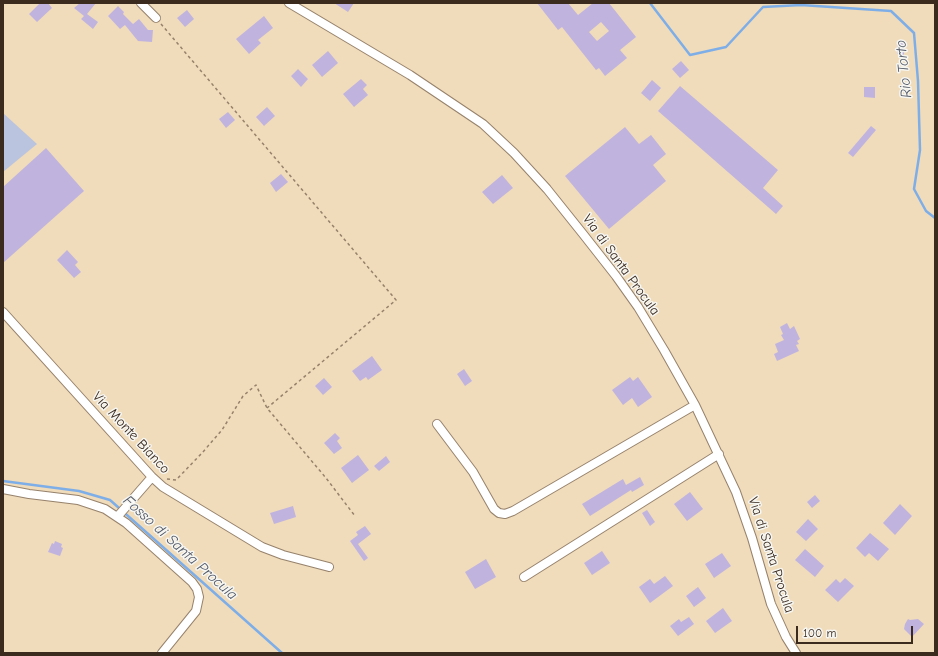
<!DOCTYPE html>
<html>
<head>
<meta charset="utf-8">
<style>
  body { margin:0 }
  #map { position:relative; width:938px; height:656px; overflow:hidden; background:#f0dbba; font-family:"Comic Neue",sans-serif }
  canvas { display:block }
  .frame { position:absolute; inset:0; border:4px solid #3b2a1e; pointer-events:none }
  .scale { position:absolute; left:796px; top:626px; width:117px; height:18px; box-sizing:border-box; border:2px solid #3b2a1e; border-top:0; padding-left:5px; font-size:12px; line-height:14px; white-space:nowrap; color:#3b2a1e; -webkit-text-stroke:3px #f6f6f2; paint-order:stroke }
</style>
</head>
<body>
<div id="map">
<canvas width="938" height="656"></canvas>
<div class="frame"></div>
<div class="scale">100 m</div>
</div>
<script>
const context = document.querySelector('canvas').getContext('2d');
context.lineJoin = 'round';
function fill(path, color) { context.fillStyle = color; context.fill(path, 'evenodd'); }
const poly = rows => new Path2D(rows.map(r => 'M' + r).join(''));
function stroke(path, color, width, dash) { context.strokeStyle = color; context.lineWidth = width; context.lineCap = dash ? 'butt' : 'round'; context.setLineDash(dash || []); context.stroke(path); }
function drawText(font, color, halo, rows, align = 'center') {
  context.font = font + ' "Comic Neue",sans-serif'; context.lineWidth = 3; context.setLineDash([]); context.textBaseline = 'middle'; context.strokeStyle = halo; context.fillStyle = color; for (const [text, x, y, turn = 0] of rows) {
    context.save(); context.translate(x, y); context.rotate((+turn || 0) * Math.PI / 180); context.textAlign = isNaN(turn) ? turn : align; if (halo) context.strokeText(text, 0, 0); context.fillText(text, 0, 0); context.restore();
  }
}
fill(poly([
  [3,113,37,144,3,172]
]), '#bac4de');
stroke(poly([
  [650,3,690,55,726,47,763,7,801,5,891,11,914,33,918,81,920,150,914,189,926,211,935,218],
  [3,481,79,491,110,500,282,653]
]), '#7eaee8', 2.5);
fill(poly([
  [40,3,48,3,52,8,37,22,29,14],
  [80,3,96,3,87,14,98,22,93,29,81,19,84,16,74,8],
  [334,3,354,3,348,12],
  [537,3,568,3,578,15,593,3,609,3,636,37,620,50,627,58,605,76,599,68,596,70,562,27,558,30],
  [601,22,609,31,597,41,589,32],
  [118,6,124,12,123,14,133,24,139,19,148,30,153,30,152,42,138,41,125,25,120,29,108,16],
  [187,10,194,19,185,27,177,18],
  [264,16,273,28,258,40,261,43,249,54,236,39],
  [897,41,904,41,904,55,897,54],
  [328,51,338,63,322,77,312,65],
  [681,61,689,70,680,78,672,69],
  [298,69,308,79,301,87,291,76],
  [361,79,367,85,363,89,368,95,354,107,343,94],
  [652,80,661,88,650,101,641,93],
  [680,86,778,170,763,188,783,206,776,214,658,111],
  [864,87,875,87,875,98,864,97],
  [267,107,275,116,264,126,256,117],
  [228,112,235,120,226,128,219,119],
  [871,126,876,130,853,157,848,153],
  [625,127,639,144,651,135,666,154,653,165,666,181,609,229,565,176],
  [46,148,84,191,3,263,3,187],
  [281,174,288,182,276,192,270,183],
  [502,175,513,188,493,204,482,192],
  [67,250,78,262,75,265,81,272,74,278,57,260],
  [787,323,790,329,794,326,800,339,797,341,799,344,796,345,799,351,777,361,774,354,778,352,775,344,784,340,781,335,783,334,780,327],
  [372,356,382,370,368,380,366,377,360,381,352,371],
  [464,369,472,381,465,386,457,374],
  [630,377,633,381,638,377,652,397,638,407,632,398,623,405,612,390],
  [324,378,332,387,323,395,315,386],
  [335,433,340,438,337,441,342,448,334,454,324,443],
  [358,455,369,470,352,483,341,468],
  [386,456,390,462,379,471,374,466],
  [640,477,644,485,632,492,631,490,590,516,582,504,623,479,626,485],
  [690,492,703,509,687,521,674,504],
  [815,495,820,501,812,508,807,502],
  [900,504,912,516,895,535,883,523],
  [293,506,296,517,274,524,270,513],
  [647,510,655,522,650,526,642,513],
  [808,519,818,529,806,541,796,532],
  [365,526,371,534,358,544,368,558,364,561,350,541,358,535,356,532],
  [870,533,889,549,878,561,869,553,865,557,856,548],
  [55,541,62,544,61,547,63,548,60,556,48,552,52,543,54,544],
  [805,549,824,566,815,577,795,560],
  [602,551,610,563,592,575,584,563],
  [722,553,731,566,714,578,705,564],
  [486,559,496,577,475,589,465,572],
  [665,576,673,586,650,603,639,587,650,579,654,584],
  [845,578,854,586,838,602,825,590,836,579,840,583],
  [698,587,706,598,694,607,686,596],
  [723,608,732,621,715,633,706,621],
  [689,617,694,624,678,636,670,626,679,619,681,622],
  [908,619,910,620,918,619,924,624,912,637,904,629,905,624]
]), '#c0b4df');
const minor = poly([
  [141,3,156,18],
  [289,3,410,75,483,124,514,153,547,189,583,234,616,276,638,307,664,350,695,405,736,492,752,538,771,604,786,637,796,653],
  [3,312,152,477,163,487,262,547,283,555,329,567],
  [437,424,473,472,494,509,499,513,505,514,513,511,695,405],
  [3,489,29,494,78,500,105,509,126,523,192,582,197,589,199,597,196,611,162,653],
  [118,516,152,477],
  [524,577,719,454]
]);
stroke(minor, '#96826c', 10);
stroke(poly([
  [161,24,396,300,267,408],
  [167,479,176,480,202,453,222,430,243,396,256,385,267,408,326,478,355,516]
]), '#96826c', 1.5, [3, 3]);
stroke(minor, '#fff', 8);
drawText('14px', '#3b2a1e', '#f6f6f2', [
  ["Via di Santa Procula",621,265,54],
  ["Via Monte Bianco",131,433,47],
  ["Via di Santa Procula",771,555,72]
]);
drawText('italic 15px', '#525865', '#f6f6f2', [
  ["Rio Torto",904,69,-96],
  ["Fosso di Santa Procula",180,548,42]
]);
</script>
</body>
</html>
